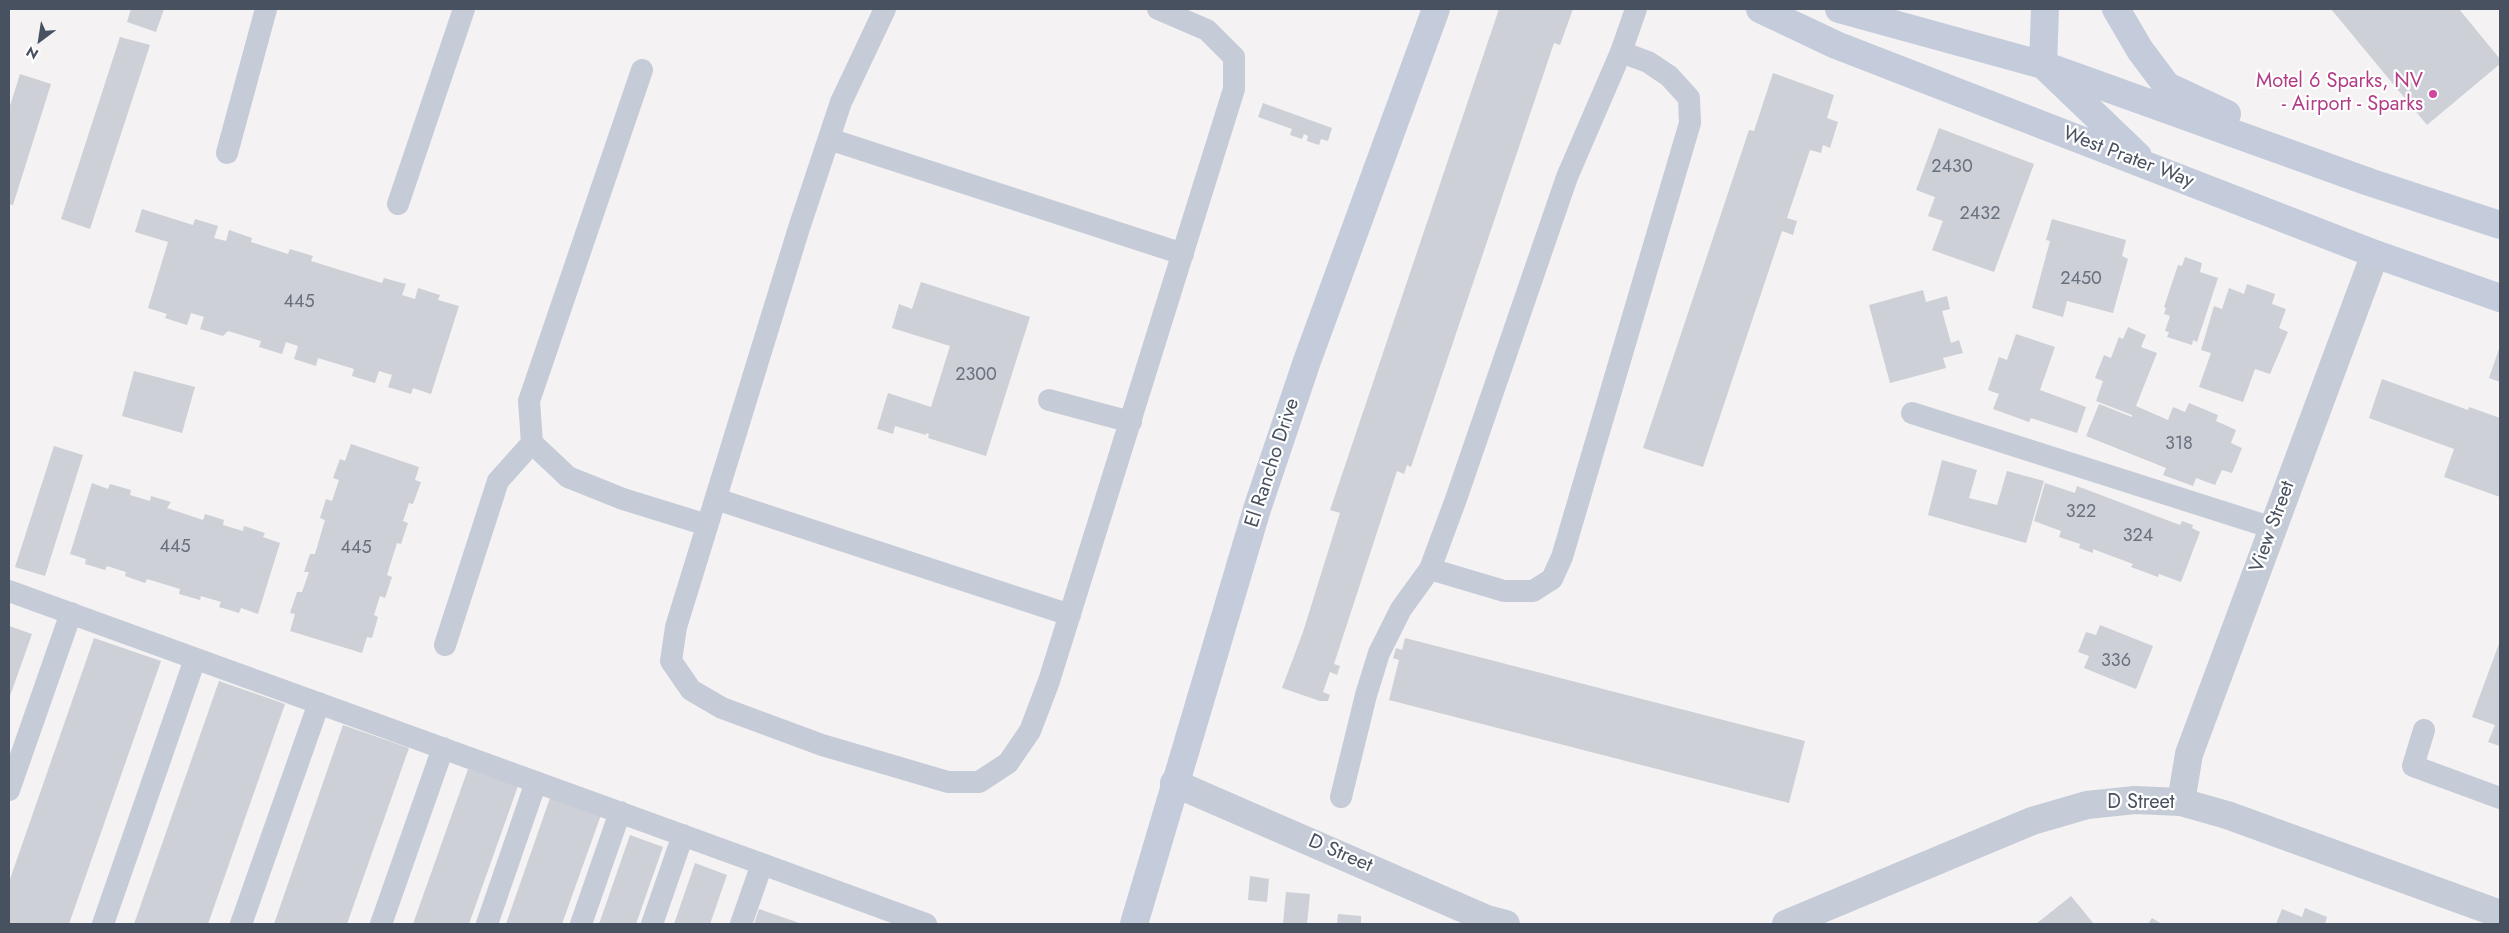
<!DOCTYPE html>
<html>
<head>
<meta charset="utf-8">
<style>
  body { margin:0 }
  #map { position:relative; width:2509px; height:933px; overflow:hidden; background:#f4f2f2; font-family:Jost,sans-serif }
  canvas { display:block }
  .frame { position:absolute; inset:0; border:10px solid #485160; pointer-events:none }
  .north { position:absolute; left:15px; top:15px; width:50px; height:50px; -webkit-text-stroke:4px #fff; paint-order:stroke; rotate:211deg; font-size:14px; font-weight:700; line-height:20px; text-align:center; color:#485160 }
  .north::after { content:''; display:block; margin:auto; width:18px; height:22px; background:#485160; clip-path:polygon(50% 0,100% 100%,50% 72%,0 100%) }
</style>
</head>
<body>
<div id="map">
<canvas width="2509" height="933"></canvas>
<div class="frame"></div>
<div class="north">N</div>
</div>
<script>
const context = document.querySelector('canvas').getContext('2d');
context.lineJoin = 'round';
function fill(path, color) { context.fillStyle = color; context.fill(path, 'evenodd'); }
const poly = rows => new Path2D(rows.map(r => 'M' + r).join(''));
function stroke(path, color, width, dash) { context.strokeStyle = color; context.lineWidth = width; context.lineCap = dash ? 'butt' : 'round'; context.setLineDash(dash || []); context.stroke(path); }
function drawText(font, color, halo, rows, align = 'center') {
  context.font = font + ' Jost,sans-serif'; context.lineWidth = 4.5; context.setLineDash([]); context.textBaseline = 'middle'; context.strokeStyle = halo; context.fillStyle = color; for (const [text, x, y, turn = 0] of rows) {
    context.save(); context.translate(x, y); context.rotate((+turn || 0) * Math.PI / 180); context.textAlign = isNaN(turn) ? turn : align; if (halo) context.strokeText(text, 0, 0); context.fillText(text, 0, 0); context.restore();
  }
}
fill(poly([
  [131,9,164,9,156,32,127,22],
  [1499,9,1573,9,1560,45,1554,43,1411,467,1407,465,1404,474,1397,471,1334,664,1340,666,1337,675,1330,672,1323,692,1330,695,1328,701,1320,701,1282,688,1303,632,1340,513,1330,510],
  [2331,9,2459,9,2500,59,2500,64,2427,125],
  [120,37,150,45,90,229,61,219],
  [1773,73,1834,95,1827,118,1838,122,1830,148,1823,145,1821,153,1810,150,1787,218,1797,221,1793,235,1782,231,1703,467,1643,448,1749,130,1754,131],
  [20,74,51,84,13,205,9,204,9,109],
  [1263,103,1332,128,1328,141,1321,139,1319,145,1307,141,1308,136,1304,134,1302,139,1290,135,1292,129,1258,117],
  [1939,128,2034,164,1994,272,1932,250,1943,221,1928,216,1935,197,1916,190],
  [142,209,193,225,195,219,218,226,214,238,226,241,229,230,252,238,251,242,288,254,290,249,313,256,311,261,382,283,384,278,406,284,402,295,415,299,418,288,440,295,438,300,459,306,431,394,413,388,411,394,388,387,392,375,379,371,375,383,352,376,354,369,318,358,316,366,294,359,298,346,286,342,282,354,259,347,261,341,228,331,223,336,200,329,204,317,191,313,187,325,165,318,167,314,148,308,168,242,135,232],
  [2052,219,2126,240,2122,256,2128,259,2113,313,2067,301,2063,317,2032,308,2050,241,2046,240],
  [2185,257,2202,263,2200,272,2218,278,2197,342,2193,340,2192,345,2167,337,2169,332,2165,331,2170,316,2164,314,2166,308,2164,307,2178,265,2182,266],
  [921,282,1030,317,986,456,928,438,929,434,926,433,926,435,895,426,893,434,877,429,888,393,931,407,950,346,892,328,899,304,912,309],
  [2247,284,2275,294,2272,304,2286,309,2279,328,2288,332,2270,374,2255,369,2243,402,2199,387,2211,353,2201,350,2214,306,2222,309,2229,288,2244,294],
  [1923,290,1926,302,1947,296,1950,309,1942,311,1951,343,1959,340,1963,353,1943,358,1946,368,1890,383,1869,305],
  [2128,327,2146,335,2141,347,2157,353,2136,406,2168,420,2173,407,2185,412,2189,403,2218,415,2216,421,2236,430,2231,443,2242,448,2232,473,2222,470,2215,485,2196,478,2193,486,2163,475,2166,468,2086,436,2099,404,2132,417,2132,415,2096,401,2103,381,2095,378,2104,355,2111,358,2119,337,2123,339],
  [2016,334,2055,347,2040,390,2086,407,2077,433,2031,418,2029,422,1993,409,1999,394,1988,390,1999,357,2007,360],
  [2500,346,2500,382,2489,378],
  [134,371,195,387,182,433,122,416],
  [2382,379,2468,410,2469,407,2500,418,2500,497,2444,477,2454,449,2369,418],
  [351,444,419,467,415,480,421,482,413,504,409,503,403,521,408,523,401,544,397,543,387,575,392,577,385,598,380,596,374,615,378,617,372,638,367,637,362,653,290,631,295,614,290,613,297,592,302,592,309,572,304,572,310,554,315,554,325,520,320,518,326,499,332,501,339,480,333,478,340,459,345,461],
  [54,446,83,455,45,576,15,567],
  [1942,460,1977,470,1969,498,1997,505,2007,471,2044,481,2026,543,1928,515],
  [92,483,108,489,110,484,131,490,130,495,150,501,151,496,171,502,167,508,203,520,205,514,224,520,223,525,243,531,244,526,265,533,263,537,280,543,258,614,241,608,239,613,219,607,221,602,201,596,200,600,179,594,180,589,147,579,145,583,125,576,126,572,107,566,105,570,85,564,86,559,70,554],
  [2045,483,2075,493,2077,486,2180,525,2182,521,2193,525,2192,528,2200,532,2181,582,2159,574,2158,577,2131,567,2133,564,2093,549,2093,553,2079,548,2080,544,2059,537,2061,531,2034,521],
  [2100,625,2153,646,2136,689,2084,668,2089,656,2078,652,2086,632,2096,635],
  [9,626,32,634,9,699],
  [94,638,161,661,69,924,9,924,9,882],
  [1405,638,1805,741,1789,803,1389,700,1399,660,1393,658,1396,648,1402,650],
  [2500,641,2500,746,2488,742,2495,725,2472,717],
  [219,681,285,704,208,924,134,924],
  [343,725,409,748,347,924,274,924],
  [468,769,518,786,469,924,413,924],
  [550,798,601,815,562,924,506,924],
  [630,835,663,847,636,924,599,924],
  [695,863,727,875,710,924,674,924],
  [1250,876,1269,879,1267,902,1248,900],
  [1286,892,1310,894,1307,924,1283,924],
  [2071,896,2094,924,2036,924],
  [2305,908,2327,917,2325,924,2276,924,2282,909,2302,917],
  [759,909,802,924,754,924],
  [1338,914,1361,916,1361,924,1337,924],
  [2152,918,2162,924,2148,924]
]), '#cdd0d6');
stroke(poly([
  [885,9,841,102,799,228,676,627,671,661,691,690,722,708,822,745,948,782,979,782,1008,763,1030,731,1049,681,1234,89,1234,57,1207,30,1158,9],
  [642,70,529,401,532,443,568,477,623,499,707,525],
  [829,139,1183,254],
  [227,153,266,9],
  [398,204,464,9],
  [1049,400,1131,422],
  [1912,413,2273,528],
  [716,499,1070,615],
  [1430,569,1504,591,1533,591,1552,579,1562,557,1690,123,1689,98,1669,76,1648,62,1621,52],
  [9,591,762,864],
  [445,645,498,481,532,443],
  [2424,730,2413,766,2500,798],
  [9,790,71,613],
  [1341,797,1366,695,1379,653,1401,609,1430,569,1456,499,1567,177,1621,52,1636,9],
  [103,924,195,659],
  [241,924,319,703],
  [381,924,443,748],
  [487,924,536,782],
  [581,924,620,812],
  [652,924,683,835],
  [741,924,762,864,926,924]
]), '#c5cbd7', 22);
stroke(poly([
  [1174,783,1487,919,1506,924],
  [2181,802,2189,754,2375,254],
  [1786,924,2032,821,2087,805,2135,800,2181,802,2227,815,2500,914]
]), '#c5cbd7', 28);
stroke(poly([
  [1760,9,1836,45,2375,254,2500,298],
  [1839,9,2043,65,2369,182,2500,225],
  [2045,9,2043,65,2138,156],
  [2116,9,2140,50,2167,86,2227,114],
  [1134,924,1257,509,1307,361,1436,9]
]), '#c4cbdb', 28);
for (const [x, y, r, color] of [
  [2433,94,5,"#d1479c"]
]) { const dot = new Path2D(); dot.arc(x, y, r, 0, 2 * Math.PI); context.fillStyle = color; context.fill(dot); stroke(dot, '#fff', 2); }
drawText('18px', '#69717e', null, [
  ["2430",1952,168],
  ["2432",1980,215],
  ["2450",2081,280],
  ["445",299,303],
  ["2300",976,376],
  ["318",2179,445],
  ["322",2081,513],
  ["324",2138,537],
  ["445",175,548],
  ["445",356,549],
  ["336",2116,662]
]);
drawText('20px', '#b23c85', '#fff', [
  ["Motel 6 Sparks, NV",2423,82],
  ["- Airport - Sparks",2423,105]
], 'right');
drawText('20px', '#485160', '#fff', [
  ["West Prater Way",2128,158,21],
  ["El Rancho Drive",1273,463,-72],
  ["View Street",2273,527,-70],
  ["D Street",2141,803],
  ["D Street",1340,854,23]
]);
</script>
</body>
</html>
